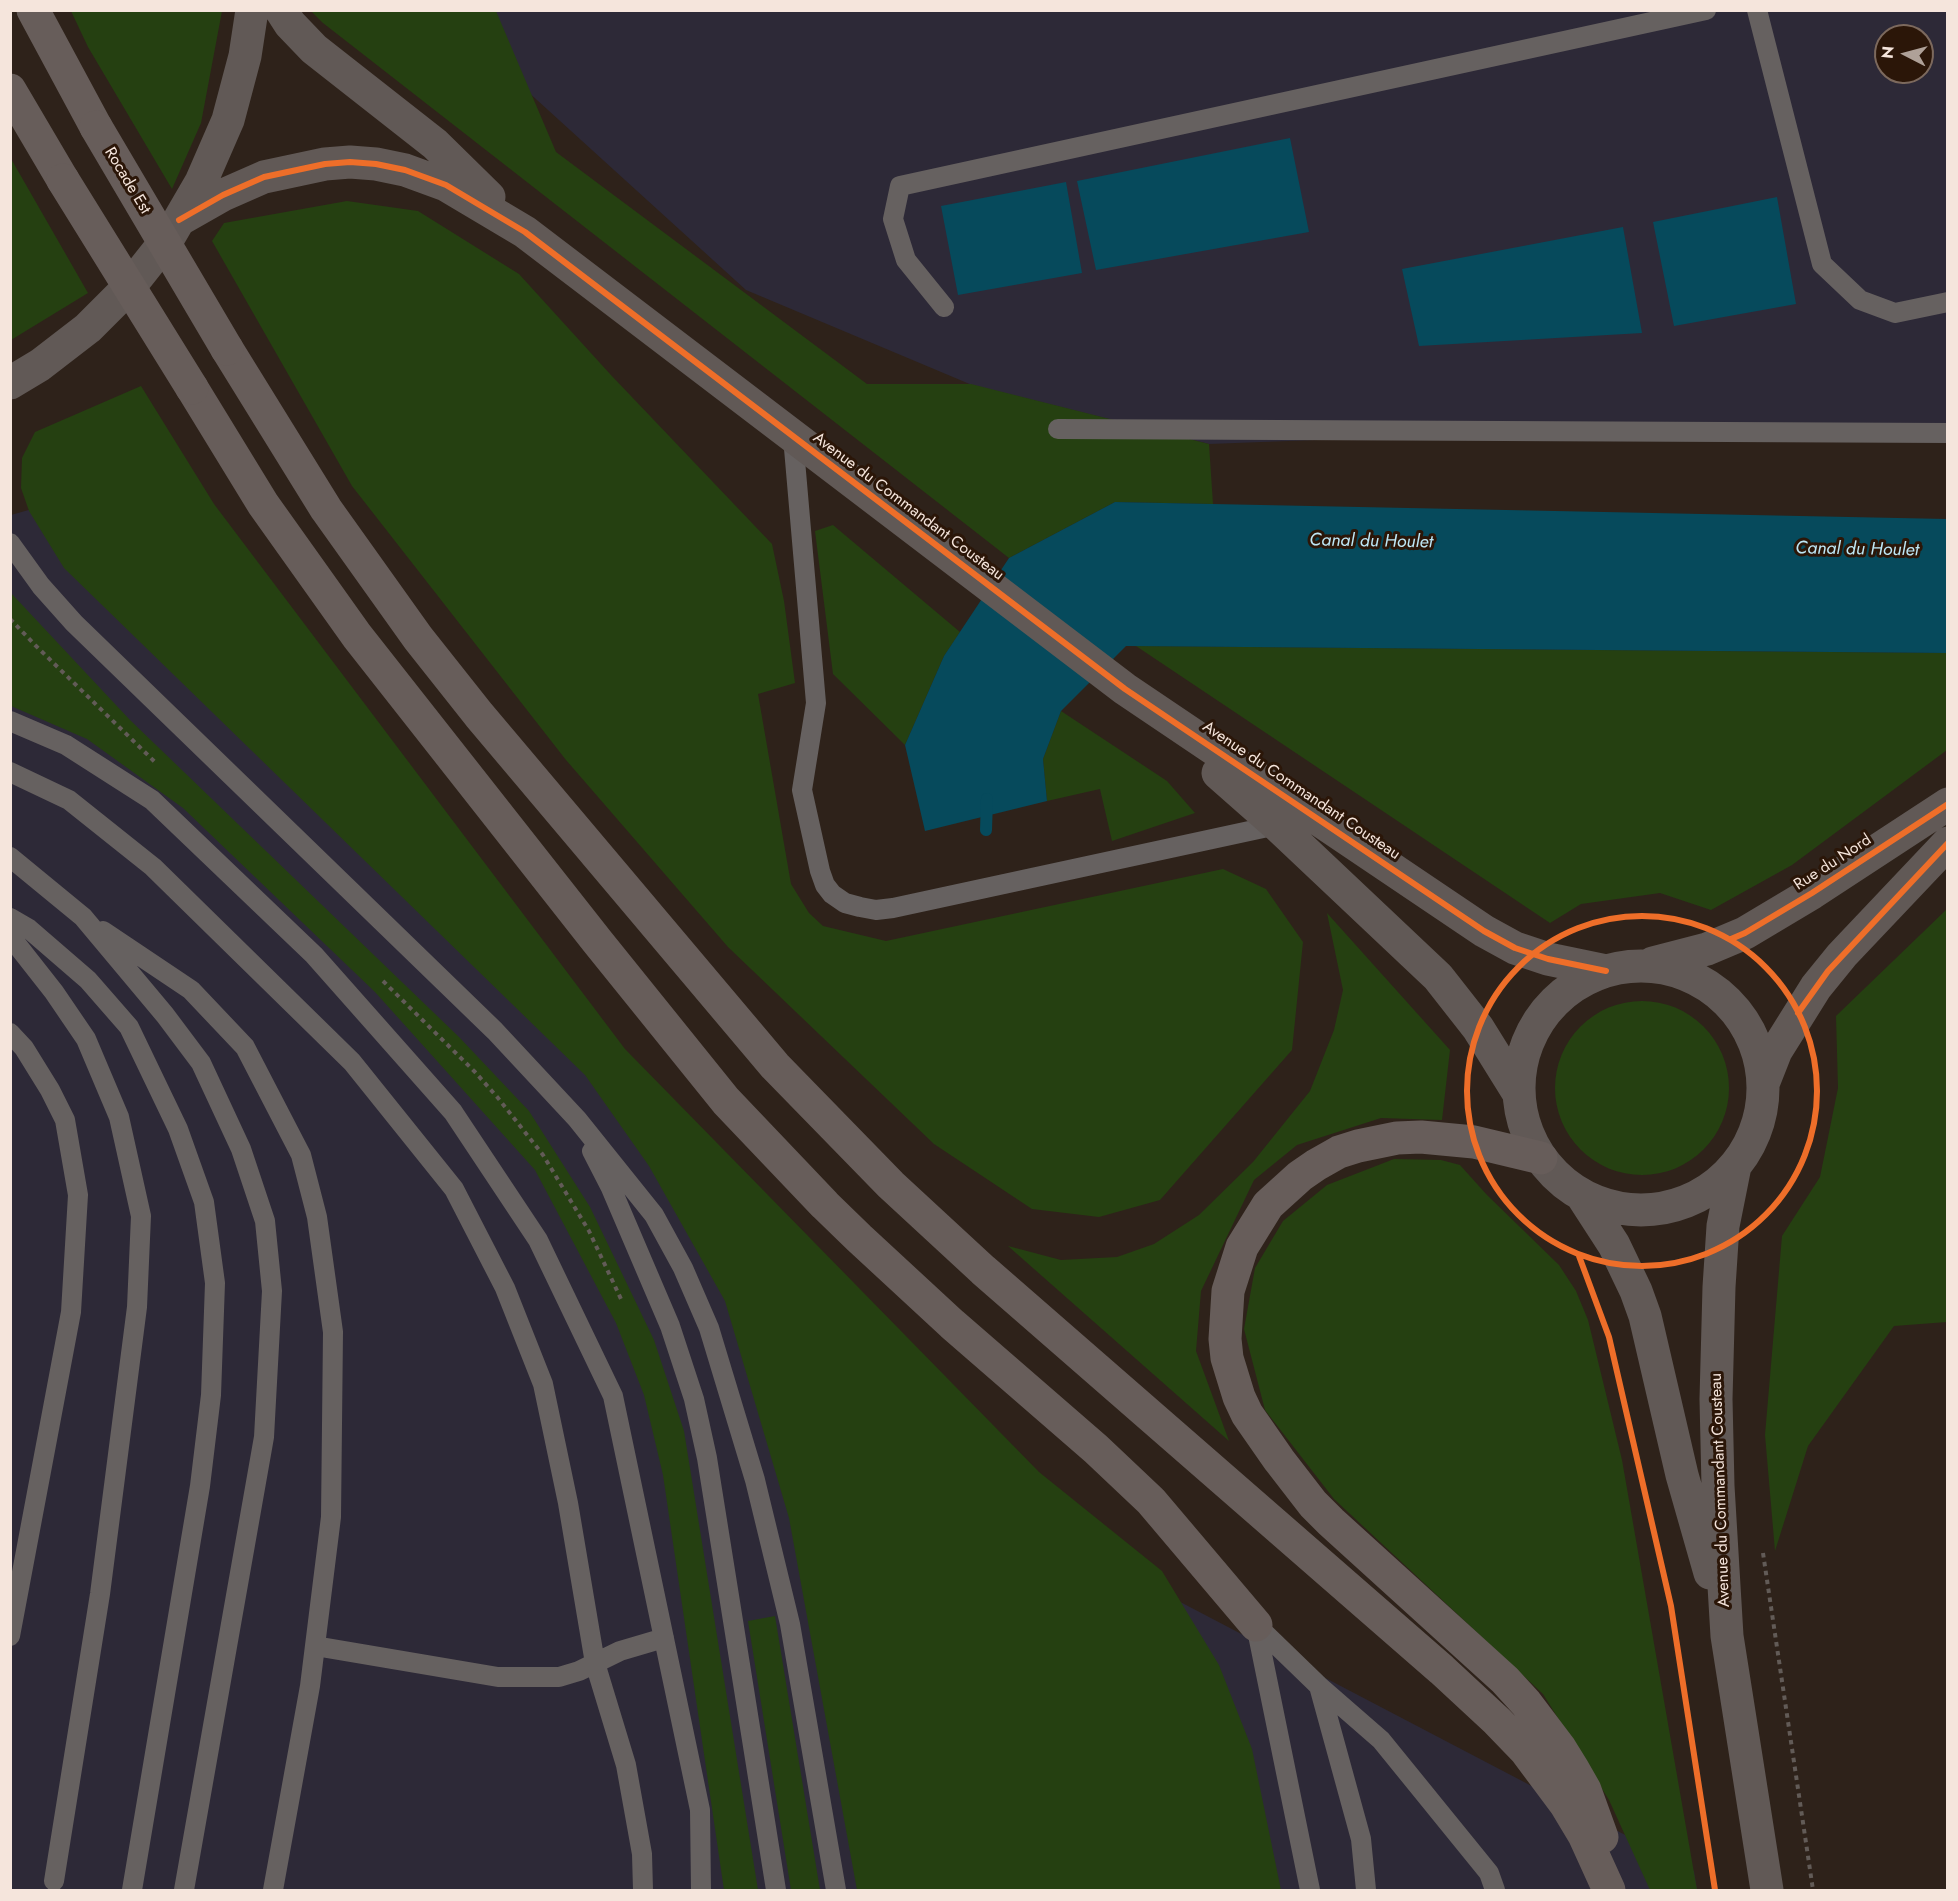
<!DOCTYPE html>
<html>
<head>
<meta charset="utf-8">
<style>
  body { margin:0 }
  #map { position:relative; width:1958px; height:1901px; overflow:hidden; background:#2e221a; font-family:Jost,sans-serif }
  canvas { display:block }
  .frame { position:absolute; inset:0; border:12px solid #f5e5dc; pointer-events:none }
  .north { position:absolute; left:1874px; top:24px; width:60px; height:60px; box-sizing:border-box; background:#2b1608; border:2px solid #7c695d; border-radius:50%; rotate:276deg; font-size:16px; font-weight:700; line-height:24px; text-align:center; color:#f5e5dc }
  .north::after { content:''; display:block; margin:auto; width:21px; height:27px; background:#afa198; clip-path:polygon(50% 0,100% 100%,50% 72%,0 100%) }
</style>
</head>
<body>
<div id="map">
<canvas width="1958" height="1901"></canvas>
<div class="frame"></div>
<div class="north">N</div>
</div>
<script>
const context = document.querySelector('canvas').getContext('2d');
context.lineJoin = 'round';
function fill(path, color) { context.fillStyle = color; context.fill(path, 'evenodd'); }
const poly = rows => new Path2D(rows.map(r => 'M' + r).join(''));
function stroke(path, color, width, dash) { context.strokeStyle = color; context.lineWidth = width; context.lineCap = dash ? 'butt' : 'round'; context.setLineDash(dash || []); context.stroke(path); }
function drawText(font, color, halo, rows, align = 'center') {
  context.font = font + ' Jost,sans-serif'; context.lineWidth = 6; context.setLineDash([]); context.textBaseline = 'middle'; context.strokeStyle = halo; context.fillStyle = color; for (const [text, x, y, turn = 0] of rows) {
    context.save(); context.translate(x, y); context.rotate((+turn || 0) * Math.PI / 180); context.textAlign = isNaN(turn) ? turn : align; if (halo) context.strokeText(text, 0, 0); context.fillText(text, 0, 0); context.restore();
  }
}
fill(poly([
  [445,11,1947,11,1947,441,1555,431,1209,444,972,385,746,290,449,20],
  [1886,36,1922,36,1922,72,1886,72],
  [109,487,652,1094,1102,1561,1694,1871,1697,1890,11,1890,11,515]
]), '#2d2937');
fill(poly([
  [71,11,222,11,201,123,172,189,88,47],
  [311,11,496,11,556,152,867,384,971,384,1209,444,1213,504,1115,502,1009,558,323,23],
  [10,157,88,293,11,340,10,340],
  [347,201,418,211,519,274,610,374,772,544,784,601,795,683,758,694,791,884,809,913,823,926,886,941,1223,869,1266,889,1303,942,1292,1050,1160,1200,1099,1217,1032,1209,934,1144,728,947,566,760,352,486,212,241,224,223],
  [141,386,214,504,625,1049,1039,1472,1162,1571,1219,1665,1252,1749,1281,1890,857,1890,789,1518,725,1301,649,1166,585,1075,64,568,29,511,21,488,22,458,35,432],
  [833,525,960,632,944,656,905,745,833,674,815,531],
  [11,593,130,720,459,1037,529,1111,590,1207,654,1340,684,1431,758,1890,724,1890,663,1475,644,1395,616,1323,535,1170,375,992,183,808,87,739,11,706],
  [1136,646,1947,653,1947,750,1792,865,1711,910,1660,893,1581,904,1550,923],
  [1061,711,1167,781,1195,813,1112,841,1100,789,1047,801,1043,759],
  [1947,909,1947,1322,1894,1326,1808,1446,1775,1551,1765,1435,1782,1236,1820,1177,1838,1088,1836,1016],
  [1327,913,1450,1050,1442,1120,1381,1118,1297,1145,1254,1180,1201,1291,1196,1351,1229,1441,1008,1246,1061,1260,1117,1257,1154,1244,1199,1215,1253,1162,1310,1091,1334,1030,1343,990],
  '1555 1088a87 87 0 1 1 174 0a87 87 0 1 1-174 0Z',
  [1394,1159,1441,1160,1460,1165,1487,1195,1559,1265,1576,1291,1588,1320,1622,1460,1697,1890,1650,1890,1609,1800,1543,1694,1334,1499,1265,1410,1244,1329,1255,1268,1283,1221,1327,1185],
  [775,1616,820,1890,791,1890,748,1621]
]), '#254011');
fill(poly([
  [1290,138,1309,232,1096,270,1077,181],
  [1066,182,1082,273,958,295,941,206],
  [1777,197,1796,304,1674,326,1653,222],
  [1623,227,1642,333,1419,346,1402,269],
  [1115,502,1947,519,1947,653,1126,646,1061,711,1043,759,1047,801,925,831,905,745,944,656,1009,558]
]), '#064a5c');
stroke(poly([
  [986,830,987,799]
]), '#064a5c', 12);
stroke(poly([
  [10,619,35,645,157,764],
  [383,981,475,1072,498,1098,543,1155,589,1231,621,1299],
  [1763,1553,1813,1890]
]), '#625b57', 4, [4.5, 4.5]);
stroke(poly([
  [1757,10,1822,264,1860,300,1895,313,1948,302],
  [944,307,906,260,893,219,900,186,1706,10],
  [1058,429,1948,433],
  [793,437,816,703,802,790,820,871,825,885,832,894,845,903,860,907,876,910,893,908,1277,825],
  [10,543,41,586,74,623,495,1031,577,1119,654,1215,683,1268,709,1328,755,1480,790,1624,836,1890],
  [10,721,66,745,152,800,314,955,453,1112,538,1240,613,1396,700,1810,701,1890],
  [10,772,69,800,153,867,352,1062,454,1189,505,1288,543,1384,568,1503,595,1663,626,1765,642,1854,643,1890],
  [10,857,83,917,165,1015,201,1063,241,1149,265,1221,272,1291,264,1437,184,1890],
  [10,918,29,929,88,980,129,1027,178,1129,204,1202,215,1283,211,1395,200,1486,132,1890],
  [103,931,191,990,245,1047,301,1155,317,1217,333,1332,331,1517,310,1686,273,1890],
  [10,936,54,992,86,1039,119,1117,141,1216,137,1307,100,1594,54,1881],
  [10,1033,24,1048,50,1090,65,1120,78,1195,71,1312,10,1636],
  [592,1151,611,1188,670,1326,694,1399,707,1458,776,1890],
  [1256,1625,1319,1686,1381,1740,1489,1873,1495,1890],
  [1256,1625,1310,1890],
  [315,1646,498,1677,559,1677,579,1671,620,1651,664,1638],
  [1319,1686,1361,1839,1366,1890]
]), '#666160', 20);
stroke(poly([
  [281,10,290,24,314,49,435,144,489,197],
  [179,220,223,195,264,177,325,164,350,162,376,164,405,170,446,185,525,232,1125,689,1484,931,1515,948,1548,959,1606,971],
  [10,383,40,365,88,328,131,285,169,237,201,182,228,120,245,56,252,10],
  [1218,773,1277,825,1438,977,1478,1028,1519,1094],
  [1653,963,1707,949,1745,933,1812,893,1948,804],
  '1519 1088a122 122 0 1 1 244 0a122 122 0 1 1-244 0Z',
  [1763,1084,1776,1051,1816,987,1842,955,1948,843],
  [1735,1166,1723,1226,1719,1287,1716,1399,1718,1486,1727,1636,1767,1890],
  [1581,1194,1614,1245,1636,1291,1645,1316,1682,1475,1710,1573]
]), '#615956', 33);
stroke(poly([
  [33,10,96,127],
  [10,90,63,180],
  [227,349,326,509,418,638,479,715,775,1066,891,1185,983,1270,1442,1670,1497,1721,1525,1750,1566,1805,1584,1835,1609,1890],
  [192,388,263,504,357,636,597,941,726,1101,825,1205,859,1238,952,1324,1096,1449,1151,1501,1256,1625],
  [1541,1158,1474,1142,1421,1137,1397,1138,1358,1146,1339,1152,1316,1165,1300,1176,1268,1205,1242,1247,1228,1291,1225,1339,1227,1358,1239,1397,1247,1414,1279,1460,1313,1504,1331,1522,1505,1680,1526,1703,1560,1748,1573,1769,1585,1790,1602,1837]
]), '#675d5a', 33);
stroke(poly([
  [96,127,227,349],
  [63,180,192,388]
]), '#675d5a', 33);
stroke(poly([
  [179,220,223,195,264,177,325,164,350,162,376,164,405,170,446,185,525,232,1125,689,1484,931,1515,948,1548,959,1606,971],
  '1467 1091a175 175 0 1 1 350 0a175 175 0 1 1-350 0Z',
  [1731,939,1745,933,1812,893,1948,804],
  [1798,1013,1828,971,1948,843],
  [1579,1256,1609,1337,1671,1606,1715,1890]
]), '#ee6e29', 6);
drawText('16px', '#f5e5dc', '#2b1608', [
  ["Rocade Est",127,181,59],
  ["Avenue du Commandant Cousteau",908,507,37],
  ["Avenue du Commandant Cousteau",1301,791,34],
  ["Rue du Nord",1833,863,-33],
  ["Avenue du Commandant Cousteau",1721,1490,-92]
]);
drawText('italic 18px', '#bee8f7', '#2b1608', [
  ["Canal du Houlet",1371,542,1],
  ["Canal du Houlet",1857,550,1]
]);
</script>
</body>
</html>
